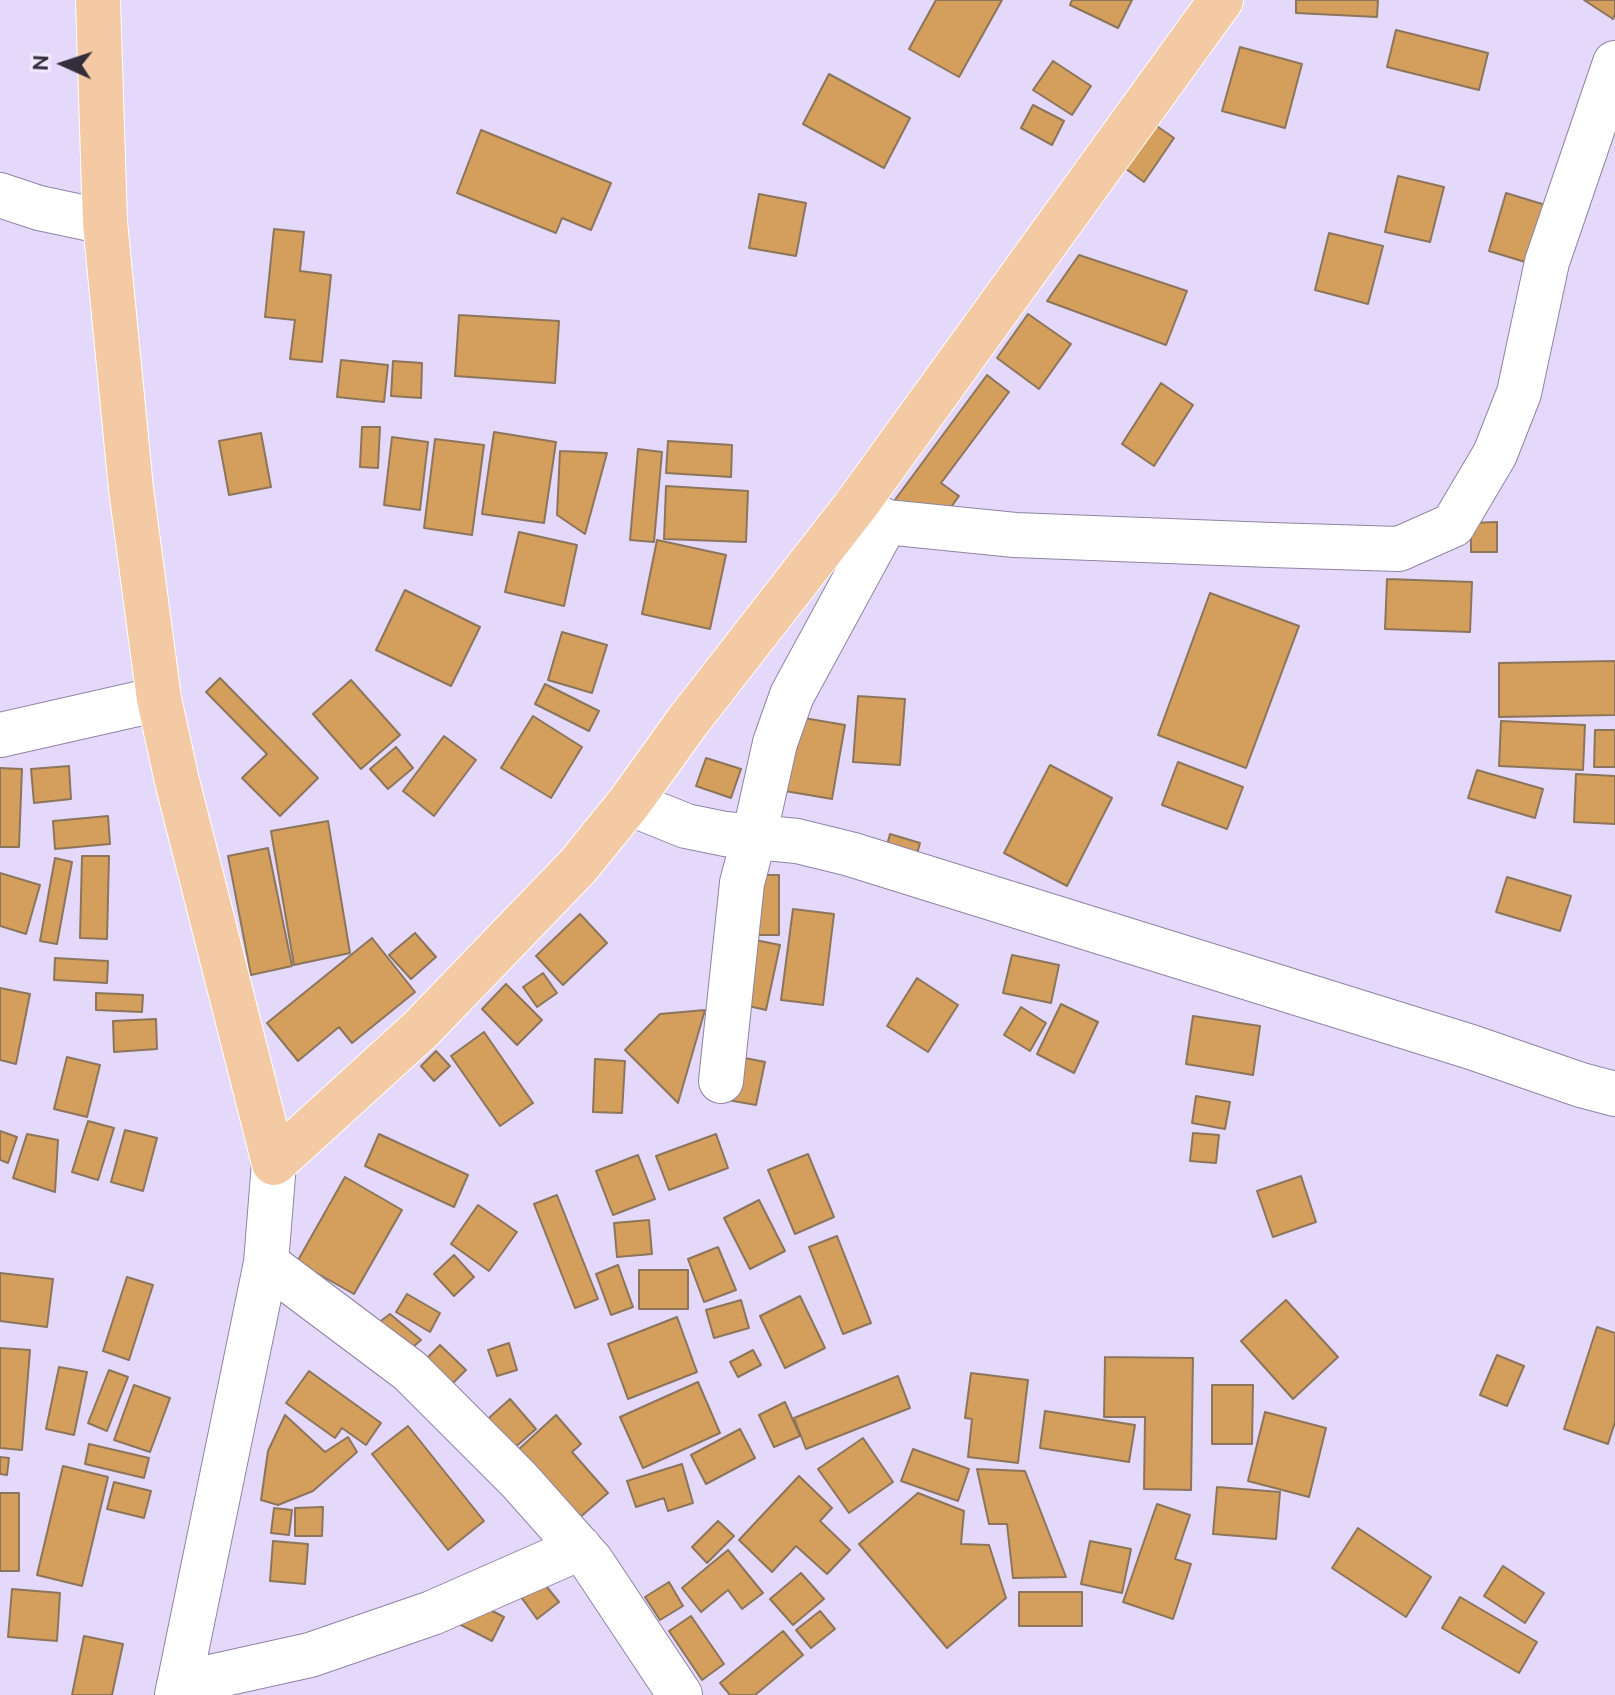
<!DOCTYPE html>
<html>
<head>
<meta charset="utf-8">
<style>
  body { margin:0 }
  #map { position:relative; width:1615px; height:1695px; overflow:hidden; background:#e5d9fb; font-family:Ubuntu,sans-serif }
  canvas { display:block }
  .north { position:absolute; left:24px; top:24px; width:80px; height:80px; -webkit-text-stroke:6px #f0e9fe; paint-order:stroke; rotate:273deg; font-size:22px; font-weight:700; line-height:32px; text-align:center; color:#342f3c }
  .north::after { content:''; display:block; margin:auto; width:28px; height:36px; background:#342f3c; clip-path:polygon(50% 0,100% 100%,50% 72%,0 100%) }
</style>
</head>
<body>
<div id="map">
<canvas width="1615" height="1695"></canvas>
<div class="north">N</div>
</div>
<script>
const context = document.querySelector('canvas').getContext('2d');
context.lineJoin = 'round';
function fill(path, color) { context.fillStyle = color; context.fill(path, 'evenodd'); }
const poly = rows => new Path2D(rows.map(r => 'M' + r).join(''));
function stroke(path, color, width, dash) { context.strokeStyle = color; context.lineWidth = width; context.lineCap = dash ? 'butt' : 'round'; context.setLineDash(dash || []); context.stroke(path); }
const building = poly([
  [936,0,1002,0,959,77,909,49,936,0],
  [1072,0,1132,0,1118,28,1070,5,1072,0],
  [1296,0,1378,0,1377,17,1296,13,1296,0],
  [1584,0,1615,0,1615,15,1613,19,1584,0],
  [1396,30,1488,53,1479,90,1387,67,1396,30],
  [1240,47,1302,64,1285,128,1222,111,1240,47],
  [1053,61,1091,86,1072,115,1033,90,1053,61],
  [829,74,910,118,884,168,803,124,829,74],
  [1033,105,1064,121,1052,145,1021,128,1033,105],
  [1151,122,1174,138,1144,182,1122,166,1151,122],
  [481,130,611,183,591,230,562,218,556,233,457,193,481,130],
  [1398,176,1444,187,1430,242,1385,232,1398,176],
  [1506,193,1552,207,1535,265,1489,251,1506,193],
  [759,194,806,203,796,256,749,248,759,194],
  [274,229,304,232,300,271,331,275,322,362,290,359,295,320,265,317,274,229],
  [1329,233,1383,246,1368,304,1315,290,1329,233],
  [1079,255,1187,291,1166,345,1047,301,1079,255],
  [1028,314,1071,344,1039,389,997,358,1028,314],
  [459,315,559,321,555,383,455,376,459,315],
  [341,360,388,365,384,402,337,397,341,360],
  [393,361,422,363,421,398,391,396,393,361],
  [987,375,1009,392,941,483,959,496,929,538,889,508,987,375],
  [1161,383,1193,405,1154,466,1122,444,1161,383],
  [362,427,380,427,378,468,360,467,362,427],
  [494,432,556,442,544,523,482,514,494,432],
  [261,433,271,487,229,495,219,441,261,433],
  [392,437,428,442,420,510,384,505,392,437],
  [435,439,484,445,472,535,424,528,435,439],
  [668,441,732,445,731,477,666,473,668,441],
  [638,449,662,452,654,542,630,540,638,449],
  [560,451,607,453,585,534,557,515,560,451],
  [666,486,748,491,746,542,664,539,666,486],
  [1497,522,1497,552,1471,552,1471,523,1497,522],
  [519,532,577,545,564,606,505,592,519,532],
  [657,540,726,555,710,629,642,614,657,540],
  [1387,579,1472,582,1470,632,1385,629,1387,579],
  [405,590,480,627,451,686,376,650,405,590],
  [1210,593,1299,626,1246,768,1158,735,1210,593],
  [562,632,607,645,592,693,548,680,562,632],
  [1615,661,1615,715,1499,717,1499,663,1615,661],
  [220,678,318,778,280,816,242,778,267,754,206,692,220,678],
  [351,680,400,735,361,769,313,714,351,680],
  [545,684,599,711,589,731,535,704,545,684],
  [858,696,905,699,900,765,853,762,858,696],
  [533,716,582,747,551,798,501,768,533,716],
  [798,717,845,725,832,799,785,791,798,717],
  [1501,721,1585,725,1583,770,1499,766,1501,721],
  [1595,730,1615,730,1615,767,1594,767,1595,730],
  [444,736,476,760,434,816,403,791,444,736],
  [396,747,413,768,388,789,370,769,396,747],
  [706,758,741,769,731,798,696,786,706,758],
  [1178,762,1243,787,1227,829,1162,805,1178,762],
  [1050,765,1112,798,1067,886,1004,853,1050,765],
  [69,766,71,799,34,803,31,769,69,766],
  [0,768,22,769,19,847,0,847,0,768],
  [1477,770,1543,789,1535,818,1468,798,1477,770],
  [1576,774,1615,776,1615,824,1574,822,1576,774],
  [108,816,110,844,55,849,53,821,108,816],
  [328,821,350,953,294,965,271,831,328,821],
  [890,834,920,843,910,879,880,871,890,834],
  [268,848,292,966,251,975,228,856,268,848],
  [82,856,109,856,107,939,80,938,82,856],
  [55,858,72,862,57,944,40,941,55,858],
  [0,873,40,885,26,934,0,926,0,873],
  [730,875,779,875,779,935,730,935,730,875],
  [1507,877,1571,896,1560,931,1496,912,1507,877],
  [793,909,834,914,823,1005,781,1000,793,909],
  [580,914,607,943,563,985,536,956,580,914],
  [415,933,436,957,411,979,389,955,415,933],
  [740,937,780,945,766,1010,726,1001,740,937],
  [372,938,415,992,352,1043,339,1027,298,1061,267,1023,372,938],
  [1012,955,1059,965,1051,1003,1003,993,1012,955],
  [55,958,108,961,107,983,54,980,55,958],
  [543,973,557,993,537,1007,523,987,543,973],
  [917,978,958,1005,928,1052,887,1026,917,978],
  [506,984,542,1020,517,1045,482,1009,506,984],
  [0,988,30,994,16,1064,0,1060,0,988],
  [96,993,143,995,142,1012,96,1010,96,993],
  [1061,1004,1098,1022,1074,1073,1037,1054,1061,1004],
  [1021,1007,1046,1023,1030,1051,1004,1035,1021,1007],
  [705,1010,678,1103,625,1050,660,1014,705,1010],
  [1193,1016,1260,1026,1253,1075,1186,1064,1193,1016],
  [156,1019,157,1049,114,1052,113,1021,156,1019],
  [484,1032,533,1103,500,1126,451,1056,484,1032],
  [436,1051,450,1066,434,1081,421,1066,436,1051],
  [725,1054,765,1062,756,1105,716,1098,725,1054],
  [67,1057,100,1065,87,1117,54,1109,67,1057],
  [595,1059,625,1061,622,1113,593,1112,595,1059],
  [1196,1096,1230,1102,1225,1129,1192,1123,1196,1096],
  [88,1121,114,1128,98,1180,72,1172,88,1121],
  [125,1130,157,1138,143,1191,111,1182,125,1130],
  [0,1131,17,1137,8,1163,0,1160,0,1131],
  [1193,1133,1219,1135,1216,1163,1190,1161,1193,1133],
  [27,1134,58,1140,55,1192,13,1178,27,1134],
  [379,1134,468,1175,454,1207,365,1166,379,1134],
  [716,1134,728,1168,669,1190,656,1156,716,1134],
  [808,1154,834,1217,795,1234,768,1170,808,1154],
  [638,1155,655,1199,613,1215,596,1171,638,1155],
  [1301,1176,1316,1222,1273,1237,1257,1191,1301,1176],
  [345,1177,402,1210,354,1294,297,1262,345,1177],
  [557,1195,598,1299,575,1308,534,1204,557,1195],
  [759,1200,785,1251,750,1269,724,1218,759,1200],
  [478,1205,517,1232,489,1271,451,1244,478,1205],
  [649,1220,652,1254,617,1257,614,1223,649,1220],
  [837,1236,871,1323,843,1334,809,1247,837,1236],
  [718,1247,736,1290,704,1302,688,1259,718,1247],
  [454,1255,474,1277,454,1296,434,1274,454,1255],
  [618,1265,633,1307,611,1315,596,1274,618,1265],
  [639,1270,688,1270,688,1309,639,1309,639,1270],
  [0,1273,53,1279,47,1327,0,1321,0,1273],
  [127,1277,153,1285,129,1360,103,1351,127,1277],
  [407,1294,440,1313,430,1332,396,1312,407,1294],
  [800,1296,825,1348,785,1368,760,1316,800,1296],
  [741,1300,749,1328,714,1338,706,1310,741,1300],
  [1286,1300,1338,1357,1293,1399,1241,1341,1286,1300],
  [390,1314,421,1340,390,1367,362,1335,390,1314],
  [677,1317,697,1372,628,1399,608,1344,677,1317],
  [1597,1327,1615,1333,1615,1422,1608,1444,1564,1429,1597,1327],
  [509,1343,517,1370,497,1376,488,1350,509,1343],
  [440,1345,466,1370,433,1403,408,1377,440,1345],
  [0,1348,30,1350,22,1450,0,1448,0,1348],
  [753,1350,761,1365,738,1377,730,1362,753,1350],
  [1497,1355,1524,1366,1507,1406,1480,1395,1497,1355],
  [1105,1357,1193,1358,1191,1490,1144,1489,1145,1417,1104,1417,1105,1357],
  [59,1367,87,1372,74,1435,46,1429,59,1367],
  [109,1370,128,1377,107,1431,88,1423,109,1370],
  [309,1371,381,1423,366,1445,342,1428,335,1438,286,1403,309,1371],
  [971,1373,1028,1380,1018,1463,968,1457,972,1419,965,1418,971,1373],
  [898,1376,910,1408,806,1449,794,1418,898,1376],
  [698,1382,720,1433,643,1468,620,1417,698,1382],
  [134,1385,170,1398,150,1452,114,1440,134,1385],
  [1212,1385,1253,1385,1252,1444,1212,1444,1212,1385],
  [510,1399,536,1429,497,1463,471,1434,510,1399],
  [785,1402,800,1436,774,1447,759,1415,785,1402],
  [1045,1411,1135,1425,1129,1462,1040,1448,1045,1411],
  [1265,1412,1326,1428,1309,1497,1248,1481,1265,1412],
  [285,1415,325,1452,348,1437,357,1452,313,1491,278,1505,261,1500,268,1451,285,1415],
  [556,1415,581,1444,572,1452,608,1493,578,1519,518,1450,556,1415],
  [408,1426,484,1521,448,1550,372,1454,408,1426],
  [740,1429,755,1458,706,1484,691,1455,740,1429],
  [863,1438,893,1482,849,1513,818,1469,863,1438],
  [89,1444,149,1458,144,1478,85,1464,89,1444],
  [913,1449,969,1469,958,1501,901,1481,913,1449],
  [0,1457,9,1458,7,1475,0,1474,0,1457],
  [682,1464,693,1503,668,1511,664,1498,636,1507,627,1481,682,1464],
  [63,1466,108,1477,82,1586,37,1575,63,1466],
  [977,1469,1025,1471,1066,1577,1013,1578,1007,1524,989,1524,977,1469],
  [799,1476,832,1508,820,1521,850,1550,827,1574,796,1546,772,1572,739,1540,799,1476],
  [114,1482,151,1491,144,1518,107,1509,114,1482],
  [1217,1487,1280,1492,1276,1539,1213,1534,1217,1487],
  [0,1493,19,1493,19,1571,0,1571,0,1493],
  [918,1493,964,1511,961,1544,989,1545,1006,1598,947,1648,859,1544,918,1493],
  [1157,1504,1190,1515,1175,1559,1191,1564,1173,1619,1123,1602,1157,1504],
  [323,1507,322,1536,295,1536,295,1508,323,1507],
  [274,1508,292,1510,289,1535,271,1533,274,1508],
  [718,1521,734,1536,707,1563,692,1547,718,1521],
  [1358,1528,1431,1577,1406,1617,1332,1568,1358,1528],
  [273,1541,308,1544,305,1584,270,1581,273,1541],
  [1090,1541,1131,1549,1122,1593,1081,1584,1090,1541],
  [728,1550,763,1593,742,1609,728,1590,701,1612,682,1588,728,1550],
  [1503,1566,1544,1593,1525,1623,1484,1596,1503,1566],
  [801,1573,824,1599,793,1625,770,1599,801,1573],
  [542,1581,559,1602,537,1619,521,1597,542,1581],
  [669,1582,683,1606,660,1620,645,1597,669,1582],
  [12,1589,60,1593,57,1641,8,1637,12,1589],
  [1019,1592,1082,1592,1082,1626,1019,1626,1019,1592],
  [1460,1597,1537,1642,1519,1673,1442,1628,1460,1597],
  [471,1600,504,1617,492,1641,459,1624,471,1600],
  [820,1611,835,1629,811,1648,796,1630,820,1611],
  [691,1616,724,1664,702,1680,669,1631,691,1616],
  [783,1631,803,1655,755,1695,730,1695,720,1683,783,1631],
  [84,1636,123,1644,112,1695,72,1695,84,1636]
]);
fill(building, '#d49e5c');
stroke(building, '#8c755b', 2);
const minor = poly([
  [0,195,39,208,105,222],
  [856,505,886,522,1015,535,1271,545,1399,549,1453,525,1495,454,1519,393,1547,262,1615,63],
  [0,735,159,699],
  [629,803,686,826,725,834,797,841,850,854,1471,1047,1581,1085,1615,1094],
  [721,1081,742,883,754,837,775,743,792,695,886,522],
  [266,1263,410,1371,519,1480,591,1561,680,1695],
  [179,1684,310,1655,432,1613,580,1548],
  [177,1695,266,1263,274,1163]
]);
const major = poly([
  [98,0,105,222,131,489,159,699,177,781,274,1163,421,1029,578,866,629,803,688,721,856,505,1221,0]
]);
stroke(minor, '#9084a3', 46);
stroke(major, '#fff', 46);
stroke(minor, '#fff', 44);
stroke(major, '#f3caa4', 44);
</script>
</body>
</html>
